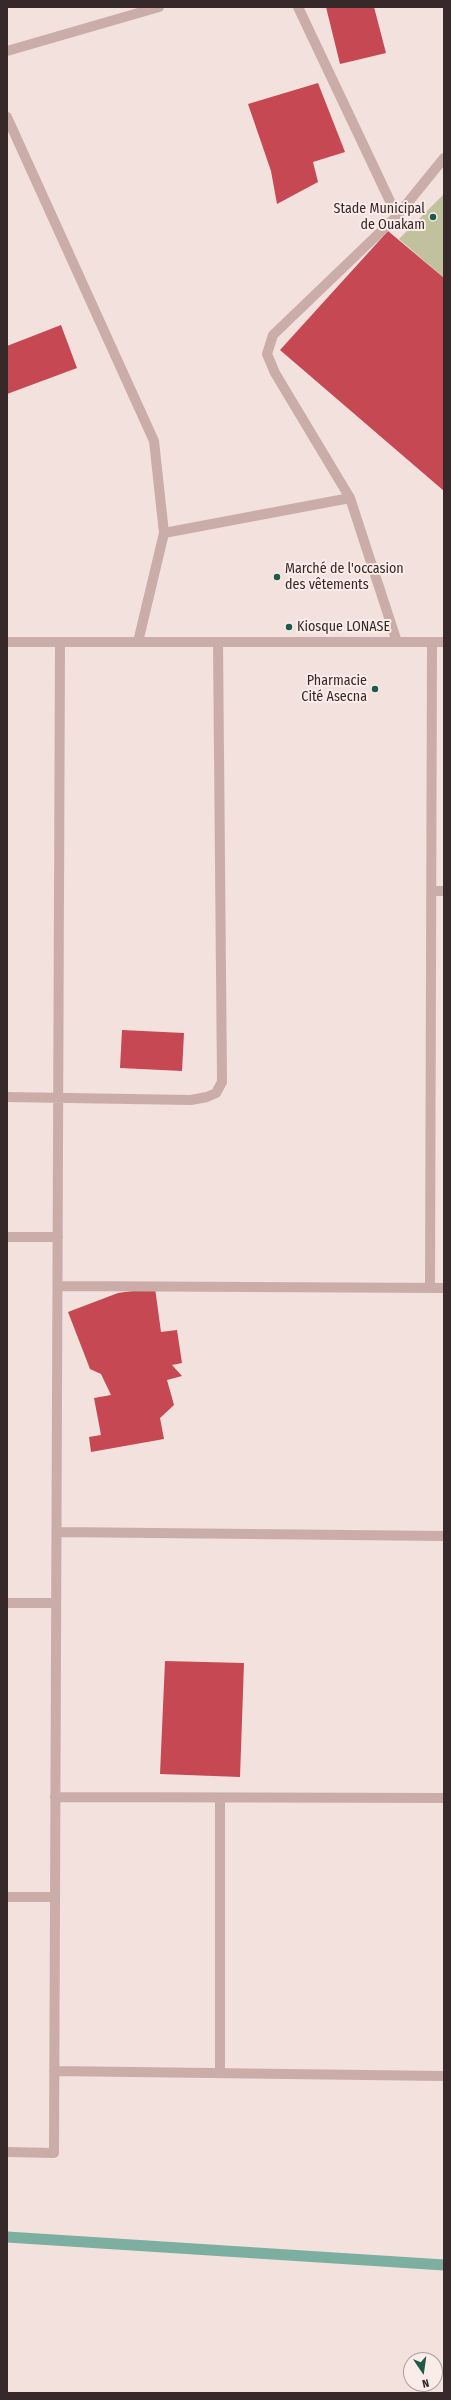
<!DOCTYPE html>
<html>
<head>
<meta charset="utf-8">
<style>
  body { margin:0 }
  #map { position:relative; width:451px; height:2400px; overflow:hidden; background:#f2e1dd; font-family:"Fira Sans Condensed",sans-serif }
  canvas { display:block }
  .frame { position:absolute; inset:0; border:8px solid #372929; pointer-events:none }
  .north { position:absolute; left:403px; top:2352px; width:40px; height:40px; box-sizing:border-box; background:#faede9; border:1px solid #ac9f9c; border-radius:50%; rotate:167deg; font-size:11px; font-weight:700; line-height:16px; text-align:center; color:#372929 }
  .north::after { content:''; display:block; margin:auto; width:14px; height:18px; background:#1e5949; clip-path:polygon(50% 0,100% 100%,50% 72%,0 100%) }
</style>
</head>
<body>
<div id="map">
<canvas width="451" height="2400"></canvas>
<div class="frame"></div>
<div class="north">N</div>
</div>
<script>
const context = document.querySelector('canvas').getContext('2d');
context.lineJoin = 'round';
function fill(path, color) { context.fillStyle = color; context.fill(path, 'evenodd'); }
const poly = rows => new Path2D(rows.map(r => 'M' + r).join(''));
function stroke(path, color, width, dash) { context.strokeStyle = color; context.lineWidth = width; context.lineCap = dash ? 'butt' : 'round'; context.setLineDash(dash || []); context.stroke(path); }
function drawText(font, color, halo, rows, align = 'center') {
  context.font = font + ' "Fira Sans Condensed",sans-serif'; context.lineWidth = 4; context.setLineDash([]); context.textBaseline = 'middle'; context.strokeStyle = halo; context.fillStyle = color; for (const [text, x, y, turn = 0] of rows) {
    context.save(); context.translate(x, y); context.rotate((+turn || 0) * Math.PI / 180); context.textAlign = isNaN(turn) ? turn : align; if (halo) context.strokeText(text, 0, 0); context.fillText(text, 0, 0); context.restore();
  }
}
fill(poly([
  [444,194,444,278,399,239]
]), '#c1c19d');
stroke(poly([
  [7,2237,444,2265]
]), '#7cafa0', 11);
fill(poly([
  [326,7,374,7,386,53,340,64],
  [318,83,345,152,313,162,318,182,277,204,271,171,248,104],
  [388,231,444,278,444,491,280,350],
  [61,325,77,368,7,394,7,346],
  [122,1030,184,1033,182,1071,120,1068],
  [155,1288,161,1332,177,1330,182,1363,172,1365,182,1376,167,1380,174,1405,160,1418,164,1439,91,1452,89,1437,101,1435,94,1398,111,1395,101,1374,90,1369,68,1312,118,1293],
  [165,1661,244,1663,240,1777,160,1774]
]), '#c54853');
stroke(poly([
  [298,7,397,216],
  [7,51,159,7],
  [7,117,154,441,164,533,138,642],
  [164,533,350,498],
  [7,642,444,642],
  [397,642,350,498,275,373,267,354,273,335,397,216,444,158],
  [432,891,444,891],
  [7,1097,191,1100,207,1097,216,1093,222,1082,218,642],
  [7,1237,58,1237],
  [58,1286,444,1288],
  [430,1288,432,642],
  [57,1532,444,1536],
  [7,1603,56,1603],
  [55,1797,444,1798],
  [7,1897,55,1897],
  [54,2071,444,2076],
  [220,2073,220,1798],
  [7,2152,54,2153,60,642]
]), '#caada9', 10);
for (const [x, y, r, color] of [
  [433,217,4,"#1e5949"],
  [277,577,4,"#1e5949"],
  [289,627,4,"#1e5949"],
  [375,689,4,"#1e5949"]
]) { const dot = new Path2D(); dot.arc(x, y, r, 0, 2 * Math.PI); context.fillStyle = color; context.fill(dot); stroke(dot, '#faede9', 1.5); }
drawText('14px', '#372929', '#faede9', [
  ["Stade Municipal",425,209],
  ["de Ouakam",425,225],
  ["Marché de l'occasion",285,569,"left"],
  ["des vêtements",285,585,"left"],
  ["Kiosque LONASE",297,627,"left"],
  ["Pharmacie",367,681],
  ["Cité Asecna",367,697]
], 'right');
</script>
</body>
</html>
